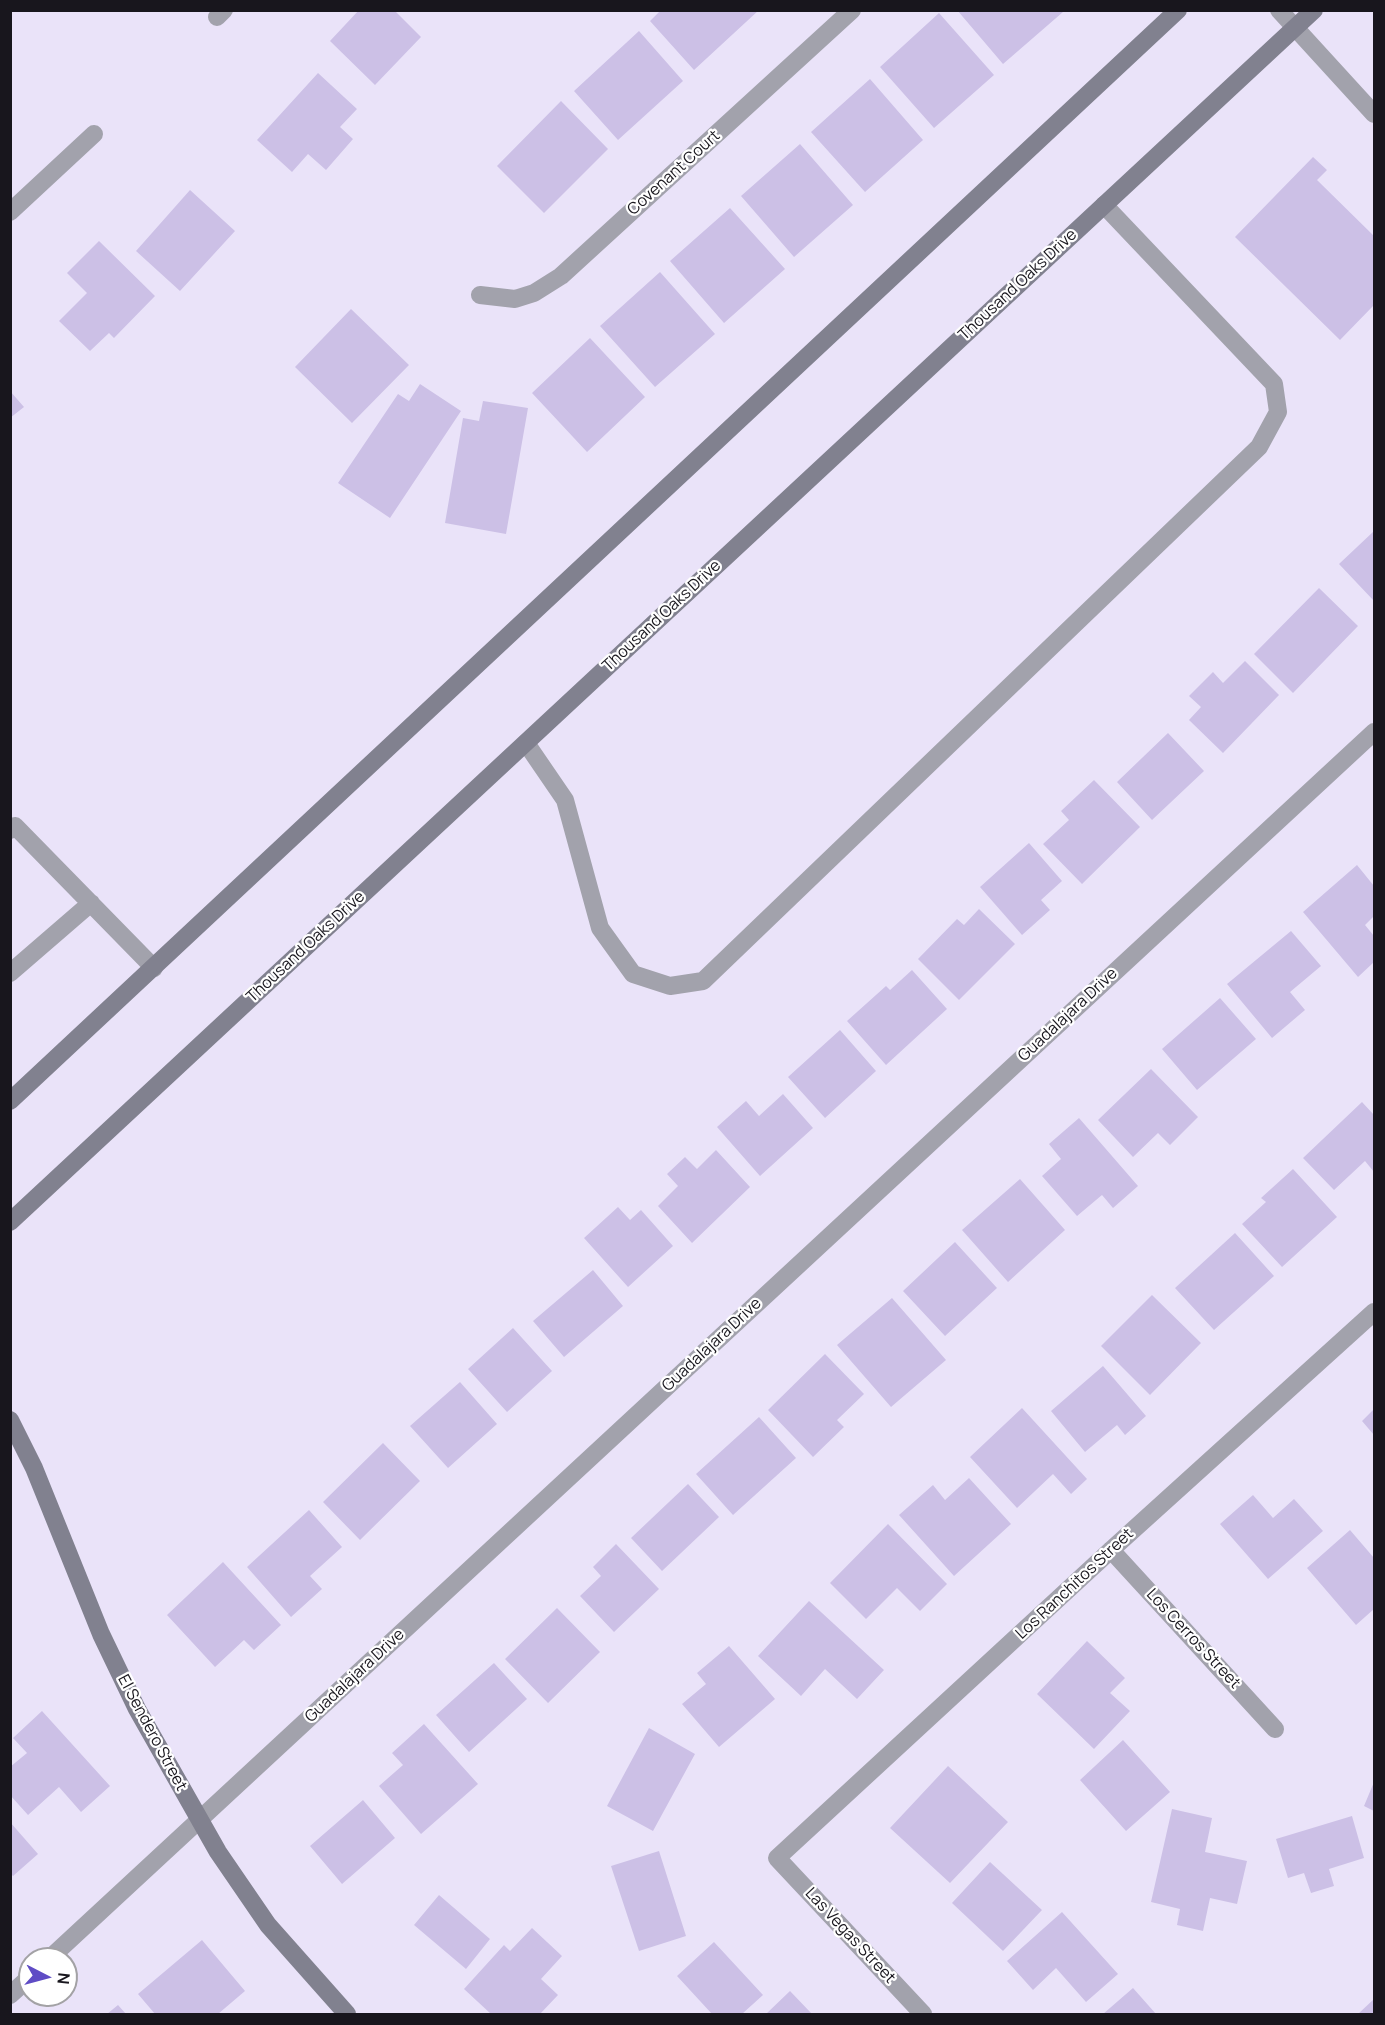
<!DOCTYPE html>
<html>
<head>
<meta charset="utf-8">
<style>
  body { margin:0 }
  #map { position:relative; width:1385px; height:2025px; overflow:hidden; background:#eae3f9; font-family:Manrope,sans-serif }
  canvas { display:block }
  .frame { position:absolute; inset:0; border:12px solid #18161d; pointer-events:none }
  .north { position:absolute; left:18px; top:1947px; width:60px; height:60px; box-sizing:border-box; background:#fff; border:2px solid #a3a2a5; border-radius:50%; rotate:96deg; font-size:16px; font-weight:700; line-height:24px; text-align:center; color:#18161d }
  .north::after { content:''; display:block; margin:auto; width:21px; height:27px; background:#5f4cc5; clip-path:polygon(50% 0,100% 100%,50% 72%,0 100%) }
</style>
</head>
<body>
<div id="map">
<canvas width="1385" height="2025"></canvas>
<div class="frame"></div>
<div class="north">N</div>
</div>
<script>
const context = document.querySelector('canvas').getContext('2d');
context.lineJoin = 'round';
function fill(path, color) { context.fillStyle = color; context.fill(path, 'evenodd'); }
const poly = rows => new Path2D(rows.map(r => 'M' + r).join(''));
function stroke(path, color, width, dash) { context.strokeStyle = color; context.lineWidth = width; context.lineCap = dash ? 'butt' : 'round'; context.setLineDash(dash || []); context.stroke(path); }
function drawText(font, color, halo, rows, align = 'center') {
  context.font = font + ' Manrope,sans-serif'; context.lineWidth = 4.5; context.setLineDash([]); context.textBaseline = 'middle'; context.strokeStyle = halo; context.fillStyle = color; for (const [text, x, y, turn = 0] of rows) {
    context.save(); context.translate(x, y); context.rotate((+turn || 0) * Math.PI / 180); context.textAlign = isNaN(turn) ? turn : align; if (halo) context.strokeText(text, 0, 0); context.fillText(text, 0, 0); context.restore();
  }
}
fill(poly([
  [359,10,394,10,421,37,375,85,330,41],
  [661,10,759,10,694,70,650,21],
  [957,10,1062,10,1063,12,1003,64],
  [939,13,994,75,934,128,880,67],
  [639,31,683,81,618,140,574,91],
  [318,73,357,109,340,127,353,139,326,170,308,154,292,172,257,140],
  [870,79,923,140,865,192,811,132],
  [561,101,608,149,544,213,497,166],
  [800,144,853,205,794,257,741,196],
  [1313,157,1327,170,1317,180,1374,236,1374,305,1340,340,1235,237],
  [190,190,235,231,180,291,136,251],
  [730,208,785,269,724,323,670,261],
  [99,241,155,296,114,338,109,333,90,351,59,321,87,293,67,273],
  [660,272,715,334,655,387,600,326],
  [351,309,409,365,352,423,295,367],
  [590,338,645,397,587,452,532,393],
  [420,384,461,411,390,518,338,483,398,394,409,401],
  [10,391,24,407,10,418],
  [483,401,528,408,506,534,445,523,463,418,479,421],
  [1374,531,1374,601,1339,564],
  [1319,588,1358,626,1293,693,1254,654],
  [1245,661,1279,695,1223,753,1189,720,1201,707,1189,696,1213,672,1223,683],
  [1168,733,1204,771,1152,820,1117,782],
  [1094,780,1140,827,1082,884,1043,844,1069,820,1061,811],
  [1029,843,1062,881,1041,900,1050,910,1022,935,980,887],
  [1357,865,1374,886,1374,916,1365,925,1374,936,1374,962,1358,977,1303,912],
  [979,909,1015,944,959,1000,918,959,957,919,964,925],
  [1291,931,1321,966,1290,992,1305,1010,1272,1038,1227,984],
  [912,970,947,1009,886,1065,847,1021,886,986,890,990],
  [1220,998,1256,1039,1197,1090,1162,1049],
  [840,1030,876,1071,825,1118,788,1077],
  [1151,1069,1198,1117,1170,1145,1158,1133,1133,1157,1098,1120],
  [783,1094,813,1128,760,1176,717,1127,746,1101,759,1116],
  [1362,1102,1374,1115,1374,1172,1365,1161,1334,1190,1303,1158],
  [1079,1118,1138,1186,1113,1208,1102,1195,1077,1216,1042,1176,1061,1159,1049,1144],
  [716,1150,750,1187,692,1243,658,1206,678,1186,667,1174,685,1157,697,1169],
  [1293,1169,1337,1217,1282,1267,1242,1224,1266,1202,1261,1198],
  [1020,1179,1065,1230,1008,1282,962,1230],
  [618,1207,630,1220,641,1210,673,1246,628,1287,584,1238],
  [1235,1233,1274,1276,1214,1330,1175,1288],
  [955,1242,997,1288,945,1336,903,1291],
  [593,1270,623,1306,564,1357,533,1321],
  [1152,1295,1201,1343,1150,1395,1101,1346],
  [892,1298,946,1360,891,1407,837,1345],
  [513,1328,552,1371,507,1412,468,1369],
  [825,1354,864,1394,837,1420,844,1427,813,1457,768,1410],
  [1103,1366,1146,1416,1125,1435,1117,1425,1085,1452,1051,1411],
  [460,1382,497,1424,448,1468,410,1426],
  [1022,1408,1087,1479,1071,1494,1053,1474,1017,1508,970,1457],
  [1374,1409,1374,1435,1362,1421],
  [759,1417,796,1458,733,1515,696,1474],
  [383,1443,420,1481,360,1540,323,1502],
  [969,1478,1011,1524,954,1576,899,1515,933,1485,945,1500],
  [688,1484,719,1517,662,1571,631,1538],
  [1253,1495,1273,1518,1294,1499,1323,1531,1268,1579,1220,1524],
  [309,1510,342,1547,310,1576,322,1589,291,1617,247,1567],
  [888,1524,947,1584,920,1611,897,1588,866,1619,830,1583],
  [1350,1530,1374,1558,1374,1609,1356,1625,1307,1568],
  [616,1544,659,1589,614,1632,580,1596,601,1576,593,1567],
  [223,1562,281,1625,254,1650,244,1640,215,1667,167,1615],
  [809,1601,884,1670,857,1699,825,1669,801,1696,758,1656],
  [557,1608,600,1652,548,1703,505,1659],
  [1087,1641,1125,1678,1110,1693,1130,1711,1094,1749,1037,1694],
  [729,1646,775,1699,719,1747,682,1704,706,1684,697,1673],
  [494,1663,527,1699,469,1752,436,1715],
  [42,1711,110,1786,81,1812,59,1787,28,1815,10,1795,10,1767,27,1753,13,1738],
  [424,1724,478,1784,421,1834,379,1786,403,1765,392,1753],
  [649,1728,695,1754,653,1831,607,1806],
  [1123,1740,1170,1792,1126,1831,1080,1780],
  [948,1766,1008,1822,950,1883,890,1828],
  [1374,1782,1374,1811,1364,1806],
  [363,1800,395,1838,342,1884,310,1846],
  [1172,1809,1212,1818,1205,1852,1247,1861,1237,1904,1210,1898,1203,1931,1177,1925,1180,1909,1151,1902],
  [1352,1816,1364,1858,1329,1869,1334,1886,1311,1893,1304,1873,1288,1878,1276,1839],
  [10,1822,38,1854,13,1876,10,1873],
  [659,1851,686,1936,639,1951,611,1866],
  [990,1862,1042,1910,1003,1951,952,1903],
  [439,1895,490,1939,466,1969,414,1925],
  [1062,1912,1118,1974,1086,2002,1056,1968,1033,1990,1007,1961],
  [532,1928,562,1956,541,1979,558,1995,540,2014,491,2014,464,1989,504,1945,510,1951],
  [202,1940,245,1991,218,2014,155,2014,138,1994],
  [714,1942,763,1995,742,2014,712,2014,677,1976],
  [1133,1988,1156,2014,1103,2014],
  [790,1991,812,2014,766,2014],
  [1374,1999,1374,2014,1358,2014],
  [118,2005,126,2014,107,2014]
]), '#ccc0e6');
stroke(poly([
  [526,743,565,800,600,928,633,974,670,986,703,981,1259,447,1278,412,1274,384,1104,205],
  [10,830,15,826,154,968],
  [10,973,91,903]
]), '#a2a2ac', 18);
stroke(poly([
  [1279,10,1374,114],
  [217,17,224,10],
  [10,212,94,134],
  [480,295,515,299,534,293,561,276,852,10],
  [1111,1550,1275,1729],
  [49,1959,1374,732],
  [10,1995,30,1977],
  [923,2014,777,1858,1111,1550,1374,1312]
]), '#a2a2ac', 18);
stroke(poly([
  [10,1101,1178,10],
  [10,1222,1314,10],
  [10,1420,34,1468,101,1634,137,1709,218,1852,268,1925,347,2014]
]), '#81818f', 18);
drawText('16px', '#18161d', '#fff', [
  ["Covenant Court",674,173,-42],
  ["Thousand Oaks Drive",1018,285,-43],
  ["Thousand Oaks Drive",662,616,-43],
  ["Thousand Oaks Drive",306,947,-43],
  ["Guadalajara Drive",1068,1015,-43],
  ["Guadalajara Drive",712,1345,-43],
  ["Los Ranchitos Street",1075,1584,-43],
  ["Los Cerros Street",1193,1639,47],
  ["Guadalajara Drive",355,1676,-43],
  ["El Sendero Street",152,1733,62],
  ["Las Vegas Street",850,1936,47]
]);
</script>
</body>
</html>
